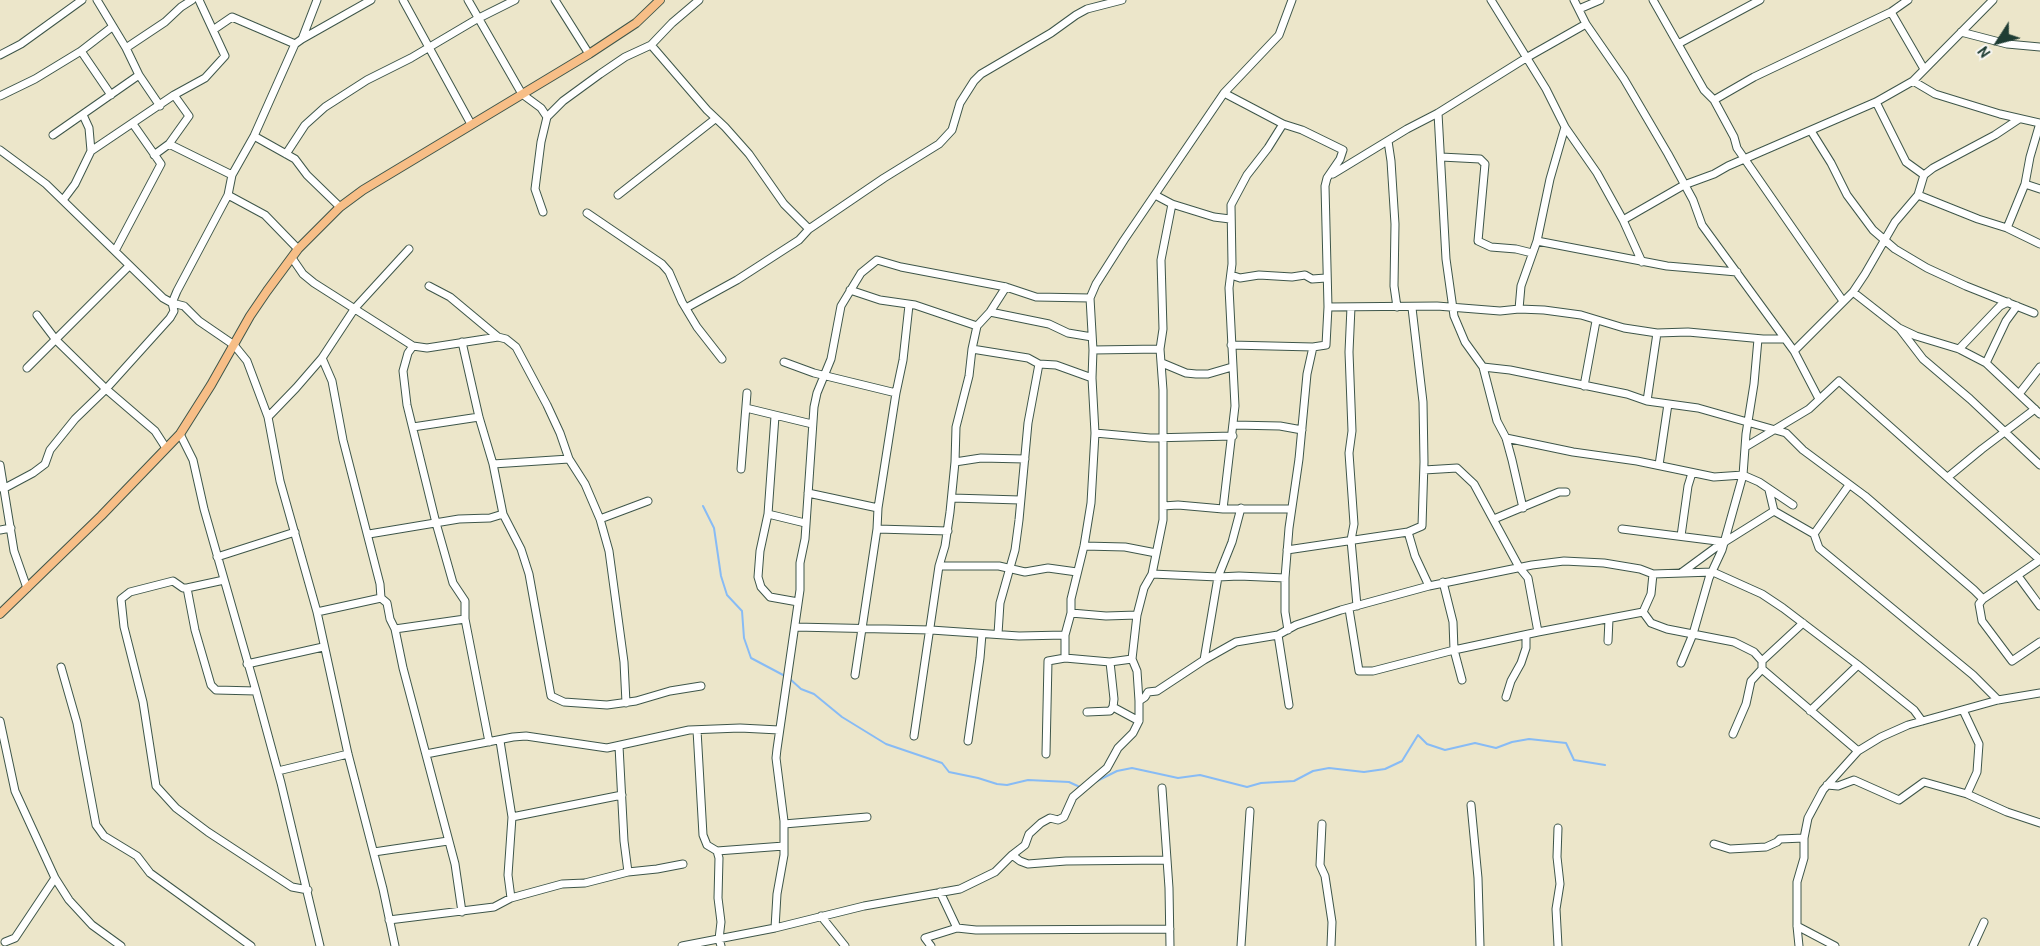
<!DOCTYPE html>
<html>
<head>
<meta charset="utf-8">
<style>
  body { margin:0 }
  #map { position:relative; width:2040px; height:946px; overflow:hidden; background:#ece6ca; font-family:"Patrick Hand",sans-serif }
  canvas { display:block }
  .north { position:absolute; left:1968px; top:12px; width:60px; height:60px; -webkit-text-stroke:4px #f6f6f2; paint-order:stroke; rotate:234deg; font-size:16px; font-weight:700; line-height:24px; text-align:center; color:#1f3d34 }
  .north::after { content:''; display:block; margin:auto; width:21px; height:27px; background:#1f3d34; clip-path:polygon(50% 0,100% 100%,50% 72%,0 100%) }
</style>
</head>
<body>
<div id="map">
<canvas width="2040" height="946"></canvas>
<div class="north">N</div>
</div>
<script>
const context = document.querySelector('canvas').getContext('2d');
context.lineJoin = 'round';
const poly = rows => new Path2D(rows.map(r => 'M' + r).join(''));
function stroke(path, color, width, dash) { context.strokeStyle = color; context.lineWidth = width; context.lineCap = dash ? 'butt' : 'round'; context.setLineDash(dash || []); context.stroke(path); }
stroke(poly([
  [703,506,714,528,721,576,727,595,742,611,744,638,751,658,785,676],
  [790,679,801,689,814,694,842,717,886,744,942,763,949,772,978,778,997,784,1007,785,1028,780,1069,782,1082,788],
  [1095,782,1117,771,1132,768,1178,778,1200,775,1247,787,1261,783,1294,781,1313,771,1329,768,1364,772,1385,769,1402,761,1418,735,1427,744,1445,750,1475,743,1496,748,1512,742,1529,739,1566,743,1574,760,1605,765]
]), '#87bbf5', 2);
const minor = poly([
  [97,0,126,48,139,75,160,106],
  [403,0,471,124],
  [468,0,522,94,541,108,547,117],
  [555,0,589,54],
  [1491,0,1546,89,1565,127,1597,173,1623,220,1642,262],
  [1574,0,1586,24,1624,79,1668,154,1693,200,1702,225,1794,351,1819,399],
  [1653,0,1704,90,1714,100,1734,137,1737,148,1843,301],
  [1579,9,1600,0],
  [1891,12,1924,69],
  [213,30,232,17,295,44],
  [1961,32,2007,44,2040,47],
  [302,39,371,0],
  [1678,44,1760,0],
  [651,45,707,110,725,127,749,154,784,204,809,229],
  [126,48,165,22,181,7,192,0],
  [81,51,111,95],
  [0,55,21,44,82,0],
  [1913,81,1935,94,2000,114,2040,123],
  [1224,93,1283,124,1302,130,1343,150,1340,159,1327,178,1325,186,1328,307,1326,345,1313,347,1231,345],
  [0,96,35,79,81,51,112,27],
  [1714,100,1754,77,1891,12,1908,0],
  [1876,102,1906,162,1924,175],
  [1438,113,1446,259,1454,316,1465,342,1483,367,1497,421,1506,438,1512,460,1523,508],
  [1811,131,1831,163,1847,195,1873,230,1895,249,1927,268,1966,286,2034,313],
  [53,135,139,75],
  [254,136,295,159,307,175,340,207],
  [1388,141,1391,161,1395,224,1394,286,1397,307],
  [169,144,232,175],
  [0,150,46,184,163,298,172,303,184,306,199,321,234,345,247,361,268,417,280,481,317,612,348,754,383,889,395,946],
  [91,151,174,95,205,78,225,56,199,0],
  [286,154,305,125,325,107,367,80,411,58,477,19,515,0],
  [154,155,169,144,189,116,174,95],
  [1441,157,1480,159,1485,164,1478,241,1491,247,1516,249,1532,253],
  [1333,174,1407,129,1438,113,1526,58,1586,24],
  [2025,184,2040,189],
  [228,195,265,215,298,249],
  [618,195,715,119],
  [1155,195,1172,204,1214,217,1230,219],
  [1918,195,1978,219,2007,228,2040,244],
  [63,200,75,184,91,151,89,128,83,115],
  [543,212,535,189,541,142,547,117,563,101,600,74,625,57,651,45,672,23,699,0],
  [587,213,662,264,669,272,682,302,697,327,722,359],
  [1623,220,1684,185,1714,174,1728,166,1876,102,1913,81,1993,0],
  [2007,228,2025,184,2030,157,2040,123],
  [1537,241,1667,266,1737,272],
  [115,251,161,164,133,124],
  [292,258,303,274,314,283,413,346,427,348,498,337],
  [1231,275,1240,278,1259,275,1292,277,1305,275,1312,279,1326,278],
  [429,286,450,297,498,337,506,339,516,347,547,405,560,433,569,459,585,484,600,519,609,551,624,662,626,703],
  [850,290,880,300,915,305,977,326],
  [1853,292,1899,328,1916,336,1959,349,1986,363,2040,414],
  [1328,307,1437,306,1500,311,1519,309,1544,310,1581,315,1624,328,1657,333,1688,332,1763,339,1784,339],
  [1351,307,1349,352,1352,431,1349,453,1354,524,1351,540,1357,606],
  [686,308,737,280,799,240,809,229,884,178,939,144,952,130,960,103,974,81,981,74,1051,33,1076,15,1087,9,1122,0],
  [1519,309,1521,286,1537,241,1550,179,1565,127],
  [990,312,1049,324,1068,333,1092,337],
  [37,315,56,340,106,389,155,431,166,448],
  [1900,329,1923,359,1970,399,2040,465],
  [462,342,479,417,493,464,503,514,521,549,529,574,551,696,564,702,607,705,636,701,670,691,701,686],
  [413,346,408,353,403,371,407,405,436,523,453,583,465,601,465,619,489,742],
  [972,349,1028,358,1039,364,1056,365,1092,378],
  [1959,349,2000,306,2008,302],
  [1093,350,1160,349],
  [1794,351,1853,292,1865,274,1895,222,1918,195,1924,175,1933,168,1995,135,2019,119],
  [322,358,332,381,343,440,380,584,381,598,387,603,390,619,395,629,403,668,455,864,462,912],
  [784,362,814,373,896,393],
  [1162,363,1186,373,1196,374,1208,374,1232,367],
  [1986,363,2006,321,2017,306],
  [1483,367,1510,370,1627,394,1647,401,1698,408,1786,433,1803,450,1865,496,1974,590,1983,599,1979,604,1982,621,2012,661,2040,642],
  [27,368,129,266],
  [1584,386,1596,321],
  [2019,394,2040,367],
  [1647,401,1657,333],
  [746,408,812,424],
  [775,416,768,514,760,551,758,577,761,587,770,597,798,602],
  [268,417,296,388,322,358,355,308,409,249],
  [1234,425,1280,426,1302,430],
  [413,427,479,417],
  [1095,433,1150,438,1233,436],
  [180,434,193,460,204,509,256,691,281,783,320,946],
  [1506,438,1573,452,1637,461,1714,477,1743,475,1759,482,1793,505],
  [1747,446,1809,409,1839,381,2040,560,1983,599],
  [955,462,981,458,1025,459],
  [493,464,569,459],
  [0,465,14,551,27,588],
  [1659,465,1668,404],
  [741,469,747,393],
  [1424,470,1457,468,1474,484,1519,567,1528,578,1538,632],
  [1948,477,1982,449,2035,409],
  [1849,485,1814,534,1819,548,1973,675,1998,700],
  [3,489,33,473,45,464,50,450,75,419,106,389,170,318,174,311,172,303,177,291,228,195,232,175,254,136,295,44,302,39,317,0],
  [1769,490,1774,511],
  [808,493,878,508],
  [952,498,1020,500],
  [1163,506,1178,505,1223,509,1291,509],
  [1223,509,1235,406,1229,288,1232,264,1231,205,1247,175,1268,148,1283,124],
  [1774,511,1814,534],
  [768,514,805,523],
  [600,519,648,501],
  [1494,519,1559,492,1566,492],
  [877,529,948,531],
  [1622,529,1725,542],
  [0,530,11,528],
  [1408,532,1415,556,1429,586],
  [369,534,459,519,490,518,503,514],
  [1681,536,1688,486,1692,473],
  [1084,546,1125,547,1156,553],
  [1287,550,1408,532,1422,526,1424,462,1423,402,1412,308],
  [217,557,295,532],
  [939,566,999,566,1025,572,1048,568,1077,572],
  [1681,573,1715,548,1774,511],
  [1152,574,1218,577,1239,576,1285,578],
  [1653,574,1713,572,1762,594,1783,608,1858,665,1914,710,1922,721],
  [2018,576,2040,606],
  [224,580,187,588,183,588,173,581,130,592,121,599,124,627,143,702,156,786,176,808,208,832,292,887,308,890],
  [1443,582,1453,622,1454,650,1462,680],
  [187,588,195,630,211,685,216,690,256,691],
  [1349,609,1359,671,1373,671,1454,650,1538,632,1643,612],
  [317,612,381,598],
  [1643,612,1651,623,1667,629,1734,642,1754,652,1762,661,1762,669,1858,751],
  [1071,613,1106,616,1137,615],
  [795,627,931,630,1019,636,1065,635],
  [395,629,465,619],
  [1288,630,1285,612,1285,578,1289,528,1299,459,1307,374,1313,347],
  [998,634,1000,603,1015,550,1019,520,1028,423,1039,364],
  [1278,635,1289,705],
  [1608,641,1609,619],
  [1065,658,1065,635,1071,613,1071,599,1084,546,1091,503,1095,433,1092,378,1093,350,1090,298,1096,284,1124,240,1224,93,1279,35,1292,0],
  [1204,660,1218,577,1232,542,1241,508],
  [1762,661,1803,623],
  [1110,662,1114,699,1113,707],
  [1681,663,1693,634,1709,578,1722,550,1743,475,1746,434,1754,384,1758,339],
  [247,664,323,647],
  [61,667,77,723,96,825,104,836,137,856,150,873,251,946],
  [855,675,877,529,878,508,896,393,903,360,909,305],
  [1506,697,1511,681,1521,663,1526,648,1526,635],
  [1139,701,1137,671,1132,659,1137,615,1144,588,1152,574,1163,520,1163,390,1160,349,1163,329,1161,260,1172,204],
  [1113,707,1139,721],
  [1963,710,1979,744,1977,772,1967,794],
  [1810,711,1858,665],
  [1087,712,1110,711,1113,707],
  [0,721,15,791,55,878,69,900,92,925,121,946],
  [697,730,703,835,707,845,717,851,719,858,718,898,721,922,719,939,721,946],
  [1733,734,1746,704,1751,681,1762,669],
  [914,736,939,566,945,546,950,512,955,462,956,427,969,376,972,349,977,326,990,312,1006,287],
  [500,741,512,817,508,875,511,898],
  [968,741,980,658,982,634],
  [619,746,624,841,628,872],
  [426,754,513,737,526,736,607,748,689,730,740,728,779,730],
  [1046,754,1048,661,1065,658,1110,662,1132,659],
  [278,771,348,754],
  [1827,785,1838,786,1854,780,1899,800,1924,782,1967,794,2007,812,2040,823],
  [1162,788,1169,888,1170,946],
  [1471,805,1478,878,1480,946],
  [512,817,622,795],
  [784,824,867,817],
  [1322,824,1320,865,1325,876,1332,922,1331,946],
  [1714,844,1730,849,1766,847,1777,842,1780,839,1804,838],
  [717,851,784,846],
  [374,852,448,841],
  [1012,855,1020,861,1028,864,1066,861,1167,860],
  [940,892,957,928],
  [821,916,845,946],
  [389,920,494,907,511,898,562,884,585,883,628,872,657,869,683,864],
  [1797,926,1835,946],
  [775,928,777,894,784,855,784,821,776,758,777,749,800,590,800,563,805,539,814,407,817,393,831,359,841,306,861,273,877,260,901,267,1006,287,1036,297,1090,298],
  [5,942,15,938,55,878],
  [682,946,775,928,864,906,960,889,995,872,1012,855,1025,845,1029,834,1041,823,1050,818,1058,820,1064,817,1073,797,1107,768,1118,748,1133,733,1139,721,1139,701,1145,697,1148,692,1157,691,1204,660,1236,642,1278,635,1296,625,1341,610,1429,586,1532,565,1564,561,1604,563,1640,569,1653,574,1651,594,1643,612],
  [931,946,925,938,957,928,976,930,1170,929],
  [1241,946,1250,811],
  [1558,946,1556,909,1560,884,1557,857,1558,828],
  [1799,946,1797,926,1797,882,1804,858,1804,838,1808,818,1823,790,1858,751,1881,737,1908,725,1998,700,2040,693],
  [1973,946,1984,922]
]);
const major = poly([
  [0,614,101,516,180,434,211,385,250,316,267,291,298,249,340,207,363,190,589,54,636,23,660,0]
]);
stroke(minor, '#3e564a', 9);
stroke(major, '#3e564a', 10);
stroke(minor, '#fff', 7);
stroke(major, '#f7be87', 8);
</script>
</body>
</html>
